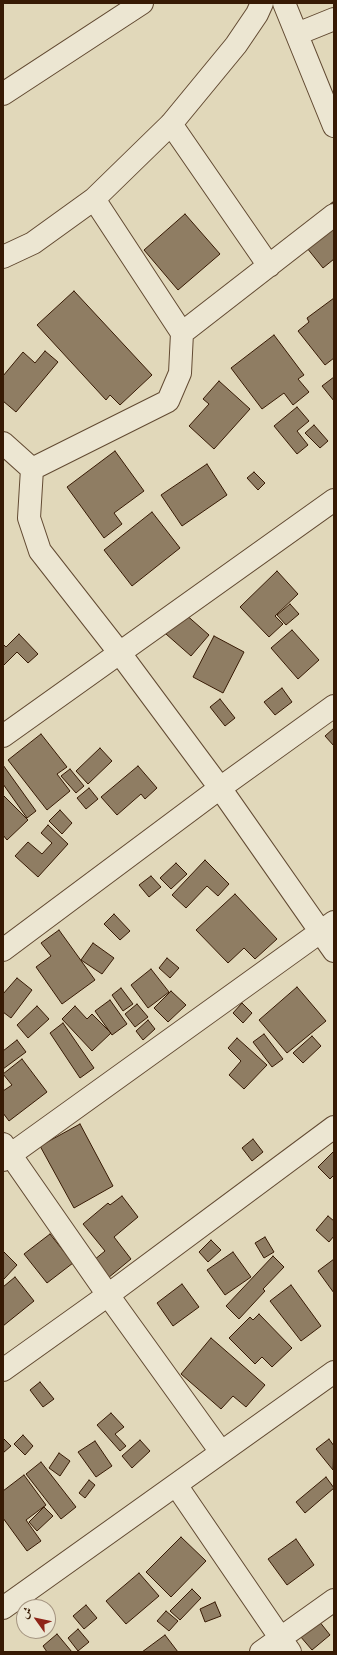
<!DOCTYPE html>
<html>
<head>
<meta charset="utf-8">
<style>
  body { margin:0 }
  #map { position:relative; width:337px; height:1655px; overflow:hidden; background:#e1d8ba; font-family:"IM FELL French Canon",Amiri,serif }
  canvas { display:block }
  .frame { position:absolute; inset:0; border:4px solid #371a04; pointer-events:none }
  .north { position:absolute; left:16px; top:1599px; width:40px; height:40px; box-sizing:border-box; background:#ece6d2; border:1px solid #a49480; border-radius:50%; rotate:303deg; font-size:11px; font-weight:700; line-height:16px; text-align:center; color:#371a04 }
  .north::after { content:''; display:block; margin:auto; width:14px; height:18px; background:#8f2418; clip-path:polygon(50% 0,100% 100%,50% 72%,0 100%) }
</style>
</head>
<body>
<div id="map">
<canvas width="337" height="1655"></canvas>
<div class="frame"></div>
<div class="north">ش</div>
</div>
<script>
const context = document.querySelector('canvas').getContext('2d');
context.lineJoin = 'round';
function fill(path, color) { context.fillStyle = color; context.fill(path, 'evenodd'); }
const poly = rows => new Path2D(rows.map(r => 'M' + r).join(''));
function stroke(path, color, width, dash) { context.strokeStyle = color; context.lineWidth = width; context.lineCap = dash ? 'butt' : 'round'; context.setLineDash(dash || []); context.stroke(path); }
const building = poly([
  [334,201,334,259,323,268,295,233,334,201],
  [185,214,220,254,178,290,144,250,185,214],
  [74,291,152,375,120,405,110,395,106,400,37,325,74,291],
  [334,298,334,358,325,365,298,331,309,322,307,318,334,298],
  [274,335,304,375,298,379,309,392,293,405,284,393,262,409,231,368,274,335],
  [45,351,58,362,16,412,3,401,3,376,23,352,35,363,45,351],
  [334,377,334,401,322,386,334,377],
  [219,381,250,409,214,449,189,426,209,404,203,399,219,381],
  [297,407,309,421,297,431,308,445,297,454,274,426,297,407],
  [314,425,328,441,320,448,305,433,314,425],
  [115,451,144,491,114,513,122,524,104,538,67,487,115,451],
  [207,464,227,495,182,526,161,495,207,464],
  [254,472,265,483,258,490,247,478,254,472],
  [152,512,180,548,132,586,104,550,152,512],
  [277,571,298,594,275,616,283,624,269,637,240,607,277,571],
  [290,604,299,614,286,625,277,615,290,604],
  [184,613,209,635,191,656,166,634,184,613],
  [292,630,319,660,298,679,271,648,292,630],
  [19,634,38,654,28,663,17,652,3,666,3,644,6,647,19,634],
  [214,636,244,652,223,693,193,677,214,636],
  [282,688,292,702,275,715,264,702,282,688],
  [220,699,235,718,225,726,210,707,220,699],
  [334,728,334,746,325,736,334,728],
  [41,734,67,767,57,774,70,791,47,810,8,760,41,734],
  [100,748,112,761,88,784,76,771,100,748],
  [3,765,36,811,27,818,3,784,3,765],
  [138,766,157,788,145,799,141,794,117,815,101,797,138,766],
  [70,769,84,786,76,793,61,776,70,769],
  [89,788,98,799,86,809,77,798,89,788],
  [3,795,28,820,7,840,3,835,3,795],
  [60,810,72,823,62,834,49,821,60,810],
  [48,825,68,844,38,877,15,856,28,842,42,854,52,843,41,833,48,825],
  [205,860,229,884,218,896,207,886,186,908,172,895,205,860],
  [176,863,187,874,171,889,160,878,176,863],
  [151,876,161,887,149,897,139,885,151,876],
  [235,894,277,939,255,959,244,948,228,963,196,930,235,894],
  [114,914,130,931,120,940,104,924,114,914],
  [59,930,95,980,62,1004,36,967,51,956,41,943,59,930],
  [93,943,114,958,102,974,81,960,93,943],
  [167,958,179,968,170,978,159,968,167,958],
  [151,969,169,992,148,1008,131,985,151,969],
  [17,978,32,990,11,1018,3,1012,3,994,17,978],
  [297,987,326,1021,287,1053,259,1020,297,987],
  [121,988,133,1004,123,1011,112,995,121,988],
  [171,991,186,1005,168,1022,154,1008,171,991],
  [110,1000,127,1024,112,1035,95,1011,110,1000],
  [242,1003,252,1013,243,1023,233,1013,242,1003],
  [137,1004,148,1017,135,1027,125,1014,137,1004],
  [37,1006,49,1019,28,1038,17,1025,37,1006],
  [75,1006,87,1019,92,1014,111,1033,92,1051,62,1019,75,1006],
  [148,1020,155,1029,143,1040,136,1031,148,1020],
  [63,1023,94,1068,80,1078,50,1033,63,1023],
  [264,1034,283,1059,272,1067,253,1042,264,1034],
  [312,1036,321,1046,303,1063,293,1053,312,1036],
  [237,1038,267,1065,244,1089,229,1075,241,1061,228,1048,237,1038],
  [17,1040,26,1052,3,1069,3,1051,17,1040],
  [22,1059,47,1092,9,1121,3,1113,3,1091,12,1085,3,1074,22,1059],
  [80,1124,113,1186,74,1208,40,1146,80,1124],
  [253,1139,263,1152,252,1161,242,1148,253,1139],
  [334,1151,334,1175,330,1179,318,1167,334,1151],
  [122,1196,138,1217,114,1237,131,1259,108,1278,94,1260,105,1251,83,1224,108,1203,110,1205,122,1196],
  [328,1216,334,1221,334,1236,329,1242,316,1230,328,1216],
  [50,1234,73,1263,47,1283,24,1254,50,1234],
  [265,1237,274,1252,264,1258,255,1243,265,1237],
  [211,1240,221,1250,208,1262,199,1252,211,1240],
  [3,1251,17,1265,4,1279,3,1278,3,1251],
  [233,1252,251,1277,225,1295,207,1270,233,1252],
  [273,1256,284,1267,263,1289,265,1291,239,1319,226,1306,273,1256],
  [334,1259,334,1293,318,1271,334,1259],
  [15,1277,34,1301,3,1326,3,1287,15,1277],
  [182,1284,199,1307,173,1326,157,1303,182,1284],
  [291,1285,321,1326,301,1341,270,1301,291,1285],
  [259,1314,292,1348,272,1367,262,1357,255,1364,229,1338,250,1317,253,1320,259,1314],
  [211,1338,265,1385,246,1407,233,1396,221,1409,181,1374,211,1338],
  [40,1382,54,1399,43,1407,30,1390,40,1382],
  [111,1413,124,1427,115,1434,126,1446,120,1451,97,1425,111,1413],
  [23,1435,33,1446,25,1455,14,1444,23,1435],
  [3,1438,11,1446,3,1453,3,1438],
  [329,1439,334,1446,333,1470,316,1449,329,1439],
  [140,1440,150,1451,132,1468,122,1456,140,1440],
  [95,1441,112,1466,96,1477,78,1452,95,1441],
  [59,1453,70,1461,60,1476,49,1468,59,1453],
  [41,1462,76,1507,61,1519,26,1474,41,1462],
  [24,1475,46,1505,26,1520,41,1541,27,1551,3,1518,3,1491,24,1475],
  [326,1477,334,1488,305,1513,296,1502,326,1477],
  [89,1480,95,1485,85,1498,79,1493,89,1480],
  [44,1507,53,1516,37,1531,29,1522,44,1507],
  [181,1537,206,1561,171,1597,146,1572,181,1537],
  [296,1539,314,1565,287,1585,268,1559,296,1539],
  [139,1573,159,1596,126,1624,106,1601,139,1573],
  [192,1589,201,1598,180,1620,170,1611,192,1589],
  [215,1602,221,1616,205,1622,200,1609,215,1602],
  [86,1605,97,1618,84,1629,73,1616,86,1605],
  [166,1611,178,1621,169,1631,157,1621,166,1611],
  [319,1621,330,1635,312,1650,300,1636,319,1621],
  [78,1629,89,1642,78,1651,68,1638,78,1629],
  [57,1634,72,1652,47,1652,43,1646,57,1634],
  [165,1635,178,1652,142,1652,165,1635]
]);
fill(building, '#8f7d63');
stroke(building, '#371a04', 1);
const minor = poly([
  [284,3,334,126],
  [297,34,334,19],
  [3,94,142,3],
  [171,124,269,266],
  [3,257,33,243,94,199,171,124,236,45,257,14,262,3],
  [182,333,334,215],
  [3,443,32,469,29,518,40,551,119,652,220,788,334,951],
  [32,469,168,401,180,373,182,333,94,199],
  [3,736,334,500],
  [3,950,220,788,334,706],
  [3,1144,108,1295,221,1452],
  [3,1160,334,922],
  [3,1370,108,1295,334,1127],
  [176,1485,290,1652],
  [3,1608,334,1372],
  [261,1652,334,1600]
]);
stroke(minor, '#624a32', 24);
stroke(minor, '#ece6d2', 22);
</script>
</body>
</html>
